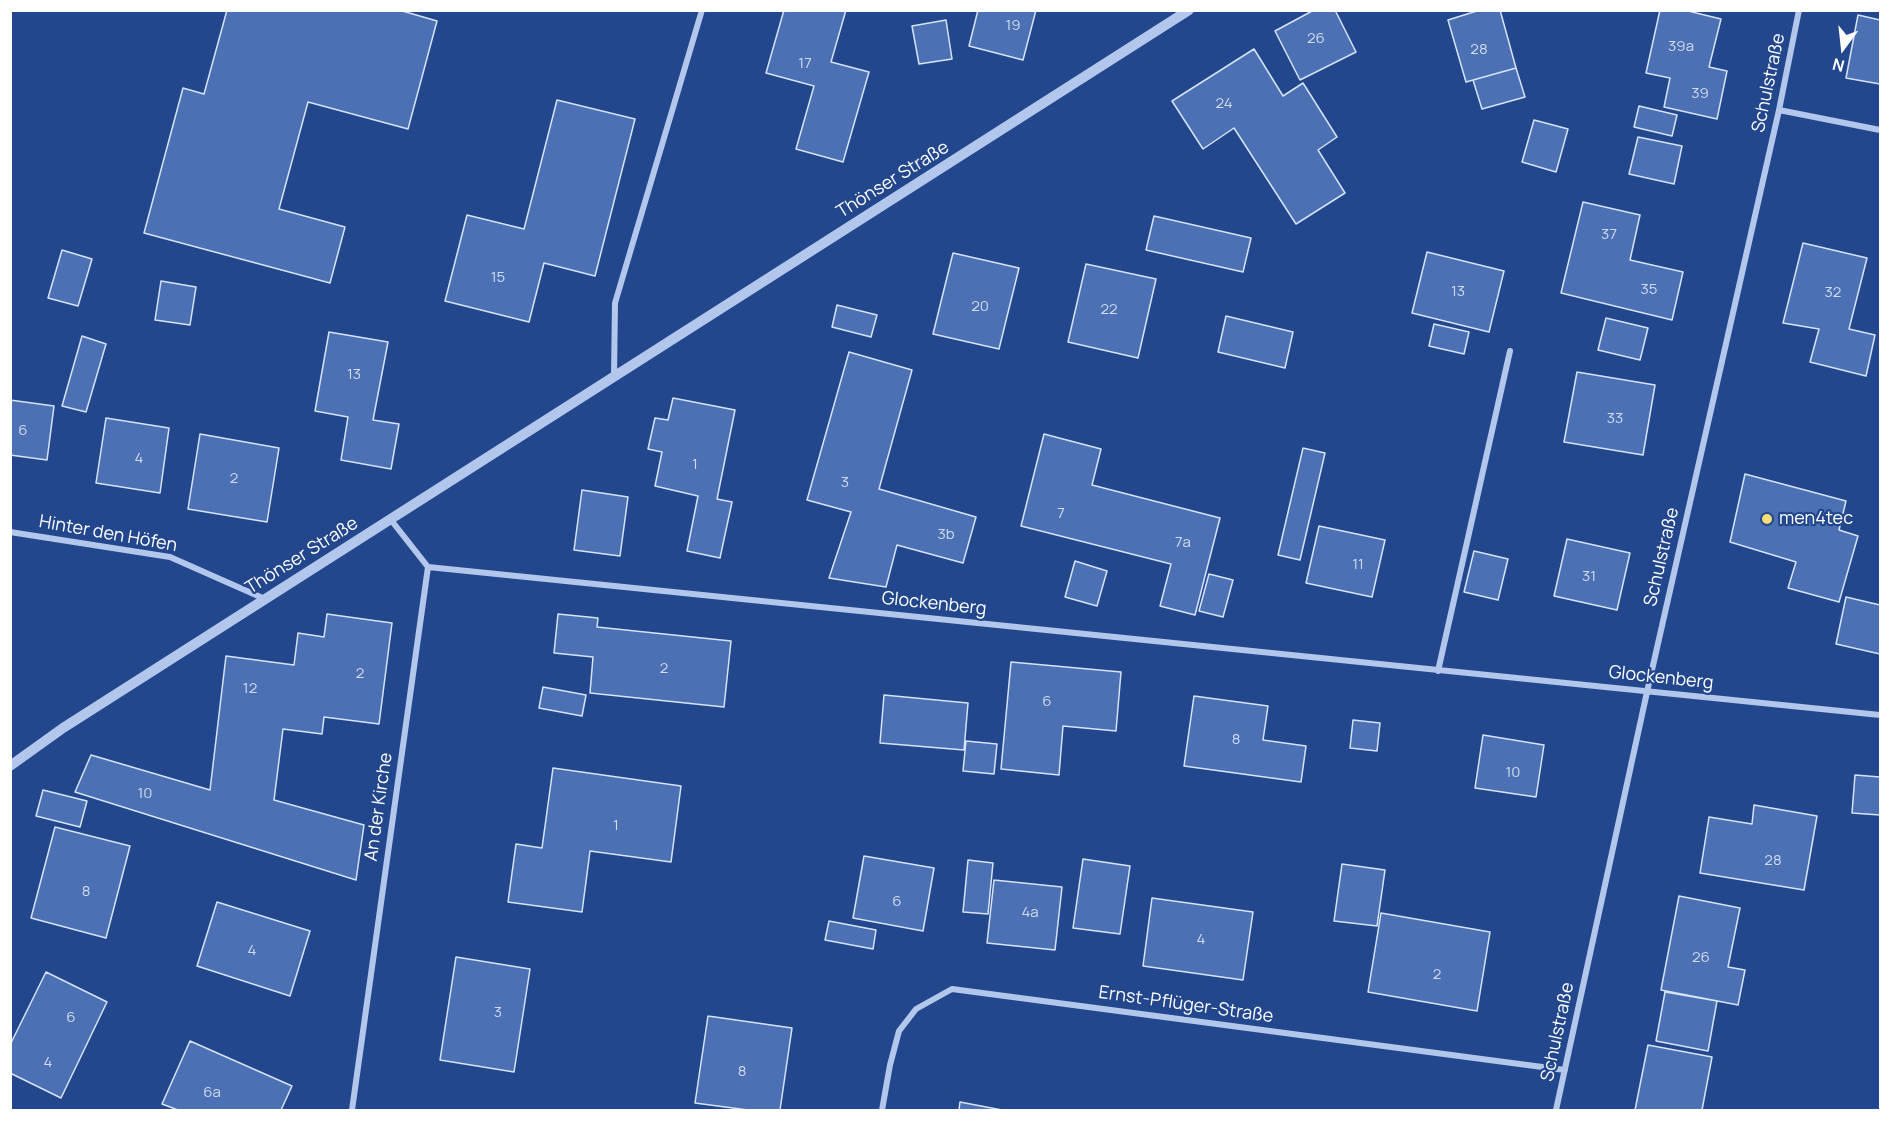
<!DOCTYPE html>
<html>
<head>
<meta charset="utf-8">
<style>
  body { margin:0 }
  #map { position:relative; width:1891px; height:1121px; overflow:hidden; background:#23478d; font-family:Manrope,sans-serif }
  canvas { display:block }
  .frame { position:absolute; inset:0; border:12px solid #fff; pointer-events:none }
  .north { position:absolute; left:1813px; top:18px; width:60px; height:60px; -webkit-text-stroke:4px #23478d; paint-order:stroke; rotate:195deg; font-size:16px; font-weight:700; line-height:24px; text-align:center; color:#fff }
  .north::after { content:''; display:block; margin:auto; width:21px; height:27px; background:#fff; clip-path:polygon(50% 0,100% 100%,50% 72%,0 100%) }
</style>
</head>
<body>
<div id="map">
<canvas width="1891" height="1121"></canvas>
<div class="frame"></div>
<div class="north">N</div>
</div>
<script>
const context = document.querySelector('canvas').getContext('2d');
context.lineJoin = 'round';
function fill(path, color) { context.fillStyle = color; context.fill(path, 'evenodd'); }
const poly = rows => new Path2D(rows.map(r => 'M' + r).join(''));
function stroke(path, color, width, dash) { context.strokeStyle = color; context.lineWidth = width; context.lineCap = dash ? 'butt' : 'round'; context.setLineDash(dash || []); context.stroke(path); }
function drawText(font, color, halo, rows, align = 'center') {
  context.font = font + ' Manrope,sans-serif'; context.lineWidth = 4.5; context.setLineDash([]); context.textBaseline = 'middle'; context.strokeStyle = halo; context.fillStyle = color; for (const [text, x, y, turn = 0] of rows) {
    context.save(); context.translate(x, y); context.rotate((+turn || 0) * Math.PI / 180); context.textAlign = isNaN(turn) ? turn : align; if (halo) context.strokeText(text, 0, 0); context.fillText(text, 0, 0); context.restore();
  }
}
const building = poly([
  [227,10,399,10,437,21,408,129,308,102,279,209,345,227,330,283,144,233,183,88,204,94,227,10],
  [784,10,846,10,831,62,869,72,843,162,796,149,814,86,766,73,784,10],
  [978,10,1036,10,1023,60,969,46,978,10],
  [1314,10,1335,10,1356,52,1300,80,1275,31,1314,10],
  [1480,10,1500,10,1516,68,1466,82,1448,20,1480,10],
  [1660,10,1684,10,1721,19,1709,67,1727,71,1717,119,1664,107,1670,78,1646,73,1660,10],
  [1858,15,1880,20,1880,84,1846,78,1858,15],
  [946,20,952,59,919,64,912,26,946,20],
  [1254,49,1283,96,1303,83,1337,137,1318,150,1345,193,1296,224,1234,128,1203,149,1172,101,1254,49],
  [1516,68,1525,97,1482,109,1473,80,1516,68],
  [557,100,635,119,595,276,544,263,529,322,445,301,467,215,524,229,557,100],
  [1639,106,1677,115,1672,136,1634,127,1639,106],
  [1534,120,1568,129,1556,172,1522,162,1534,120],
  [1638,137,1682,146,1674,184,1629,174,1638,137],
  [1583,202,1640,215,1630,260,1683,272,1672,320,1561,293,1583,202],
  [1154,216,1251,238,1243,272,1146,250,1154,216],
  [1803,243,1867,258,1849,329,1875,335,1866,376,1810,362,1819,329,1783,323,1803,243],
  [62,250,92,259,78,306,48,298,62,250],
  [1427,252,1504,271,1489,332,1412,313,1427,252],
  [953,253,1019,268,999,349,933,334,953,253],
  [1086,264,1156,279,1138,358,1068,342,1086,264],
  [161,281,196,287,190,325,155,320,161,281],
  [837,305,877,315,871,337,832,327,837,305],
  [1226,316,1293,332,1285,368,1218,352,1226,316],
  [1606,318,1648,328,1640,360,1598,350,1606,318],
  [1434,324,1469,332,1464,354,1429,346,1434,324],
  [329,332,388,342,373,420,399,424,391,469,341,460,348,417,315,411,329,332],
  [82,336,106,344,86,412,62,406,82,336],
  [849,352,912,370,879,489,976,517,963,563,897,545,886,587,829,578,851,512,807,500,849,352],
  [1577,372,1655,385,1643,455,1564,442,1577,372],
  [673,398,735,410,717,499,732,502,720,558,687,551,698,496,655,486,662,452,648,449,655,418,668,420,673,398],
  [10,400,54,406,47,460,10,455,10,400],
  [106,418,169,428,160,493,96,483,106,418],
  [200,434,279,448,267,522,188,509,200,434],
  [1044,434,1101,449,1092,485,1220,518,1195,615,1160,606,1171,564,1021,526,1044,434],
  [1303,448,1325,453,1300,560,1278,555,1303,448],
  [1745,474,1846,501,1839,530,1858,536,1839,602,1788,588,1796,562,1730,542,1745,474],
  [582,490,628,497,620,556,574,550,582,490],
  [1319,526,1385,540,1372,597,1306,583,1319,526],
  [1567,539,1630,553,1617,610,1554,596,1567,539],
  [1474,551,1508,559,1498,600,1464,592,1474,551],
  [1075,561,1107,571,1097,606,1065,597,1075,561],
  [1209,574,1233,580,1223,617,1199,611,1209,574],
  [1846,597,1880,605,1880,654,1836,644,1846,597],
  [327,614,392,623,379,724,324,717,322,734,283,729,274,800,364,825,356,880,75,792,91,755,210,790,226,656,294,665,298,633,324,637,327,614],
  [558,614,598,618,597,627,731,641,724,707,590,693,593,657,554,653,558,614],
  [1011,662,1121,672,1116,731,1063,726,1059,775,1001,769,1011,662],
  [543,687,586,695,582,716,539,708,543,687],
  [884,695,968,703,964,750,880,743,884,695],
  [1194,696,1268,706,1263,740,1306,746,1301,782,1184,766,1194,696],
  [1353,720,1380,723,1377,751,1350,748,1353,720],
  [1483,735,1544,745,1536,797,1475,788,1483,735],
  [966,741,997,744,994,774,963,771,966,741],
  [553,768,681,786,671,862,590,851,582,912,508,902,516,844,542,848,553,768],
  [1855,775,1880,777,1880,815,1852,813,1855,775],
  [43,790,87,801,80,827,36,816,43,790],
  [1754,805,1817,816,1804,890,1700,873,1709,817,1752,824,1754,805],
  [55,827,130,846,106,938,31,918,55,827],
  [864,856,934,868,923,931,853,918,864,856],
  [1083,859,1130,866,1120,934,1073,928,1083,859],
  [968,860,993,863,988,914,963,912,968,860],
  [1342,864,1385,870,1377,926,1334,921,1342,864],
  [994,880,1062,887,1055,950,987,943,994,880],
  [1679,896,1740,908,1728,967,1745,970,1738,1005,1661,990,1679,896],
  [1152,898,1253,912,1243,980,1143,966,1152,898],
  [217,902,310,931,290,996,197,966,217,902],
  [1381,913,1490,932,1477,1011,1368,992,1381,913],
  [829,921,876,930,873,949,825,940,829,921],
  [456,957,530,969,514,1072,440,1060,456,957],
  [46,972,107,1002,61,1098,10,1073,10,1045,46,972],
  [1665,992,1717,1001,1708,1051,1656,1041,1665,992],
  [708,1016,792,1028,780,1110,748,1110,695,1103,708,1016],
  [190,1041,292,1086,281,1110,178,1110,162,1104,190,1041],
  [1648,1045,1712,1057,1702,1110,1635,1110,1648,1045],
  [960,1102,1002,1110,959,1110,960,1102]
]);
fill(building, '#4b70b4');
stroke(building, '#d7e3f8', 1.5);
stroke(poly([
  [1779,110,1880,130],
  [614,377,615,303,702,10],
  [10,532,170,557,265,599],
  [428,567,1880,715],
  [1438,671,1510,351],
  [352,1110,428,567,391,520],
  [882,1110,890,1065,899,1031,916,1009,952,989,1565,1070],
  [1556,1110,1647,692,1779,110,1799,10]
]), '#b2c7eb', 6);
stroke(poly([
  [10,766,63,728,1189,10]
]), '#b2c7eb', 10);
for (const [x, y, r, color] of [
  [1767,519,6,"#f6dd75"]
]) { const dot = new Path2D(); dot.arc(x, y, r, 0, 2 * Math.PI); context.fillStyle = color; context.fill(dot); stroke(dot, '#23478d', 2); }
drawText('15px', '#d2dbec', null, [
  ["19",1013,26],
  ["26",1316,39],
  ["39a",1681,47],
  ["28",1479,50],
  ["17",805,64],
  ["39",1700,94],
  ["24",1224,104],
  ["37",1609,235],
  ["15",498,278],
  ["35",1649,290],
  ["13",1458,292],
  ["32",1833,293],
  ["20",980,307],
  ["22",1109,310],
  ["13",354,375],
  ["33",1615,419],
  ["6",23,431],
  ["4",139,459],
  ["1",695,465],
  ["2",234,479],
  ["3",845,483],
  ["7",1061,514],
  ["3b",946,535],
  ["7a",1183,543],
  ["11",1358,565],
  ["31",1589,577],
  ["2",664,669],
  ["2",360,674],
  ["12",250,689],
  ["6",1047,702],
  ["8",1236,740],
  ["10",1513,773],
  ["10",145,794],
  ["1",616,826],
  ["28",1773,861],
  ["8",86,892],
  ["6",897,902],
  ["4a",1030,913],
  ["4",1201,940],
  ["4",252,951],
  ["26",1701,958],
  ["2",1437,975],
  ["3",498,1013],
  ["6",71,1018],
  ["4",48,1063],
  ["8",742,1072],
  ["6a",212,1093]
]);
drawText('18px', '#fff', '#23478d', [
  ["Schulstraße",1769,83,-78],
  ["Thönser Straße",893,180,-32],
  ["Hinter den Höfen",108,534,10],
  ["Thönser Straße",302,556,-32],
  ["Schulstraße",1662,557,-77],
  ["Glockenberg",934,604,6],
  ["Glockenberg",1661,678,6],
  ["An der Kirche",379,807,-82],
  ["Ernst-Pflüger-Straße",1186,1005,8],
  ["Schulstraße",1558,1032,-78]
]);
drawText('18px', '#fff', '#23478d', [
  ["men4tec",1779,519]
], 'left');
</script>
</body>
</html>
